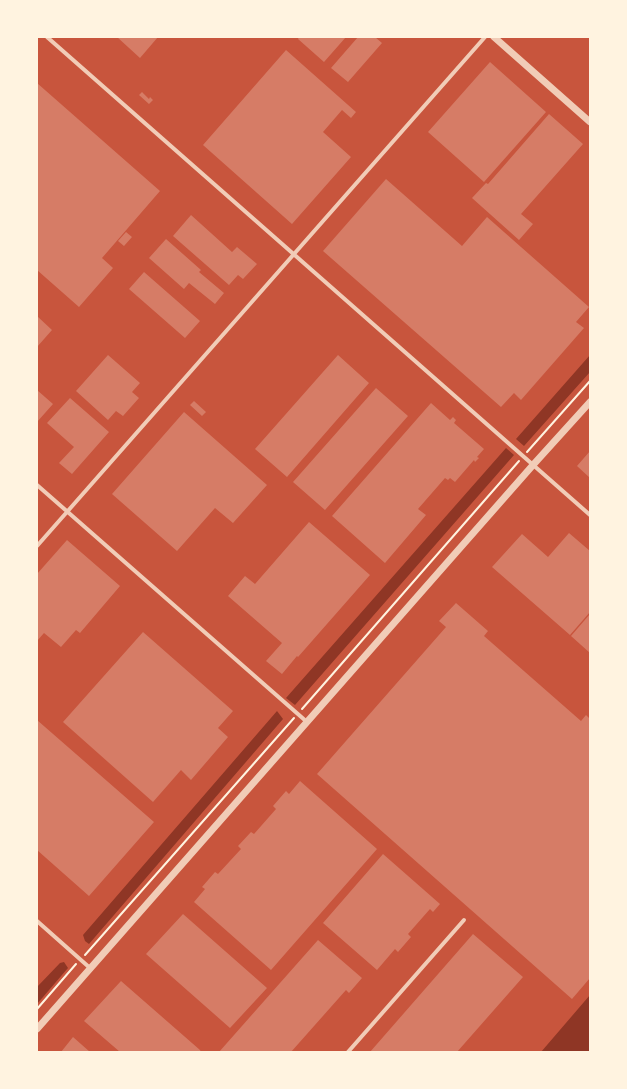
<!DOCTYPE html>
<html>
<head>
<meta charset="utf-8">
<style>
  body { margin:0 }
  #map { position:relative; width:627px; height:1089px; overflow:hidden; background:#c8553d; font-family:"Titillium Web",sans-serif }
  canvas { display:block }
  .frame { position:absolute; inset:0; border:38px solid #fff3e0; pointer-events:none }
</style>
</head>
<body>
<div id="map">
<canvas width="627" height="1089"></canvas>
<div class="frame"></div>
</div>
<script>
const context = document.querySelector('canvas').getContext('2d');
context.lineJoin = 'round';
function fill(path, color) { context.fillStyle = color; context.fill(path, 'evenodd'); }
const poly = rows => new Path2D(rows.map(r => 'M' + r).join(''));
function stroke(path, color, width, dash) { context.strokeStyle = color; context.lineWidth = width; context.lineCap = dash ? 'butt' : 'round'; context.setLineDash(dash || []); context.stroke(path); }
fill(poly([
  [590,355,590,372,524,446,516,439],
  [506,448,514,455,295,705,286,698],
  [277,711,283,719,89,944,85,941,83,935],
  [64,962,68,968,37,1004,37,987,60,963],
  [590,995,590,1052,541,1052]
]), '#8f3625');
fill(poly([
  [117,37,158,37,140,58],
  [299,37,346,37,324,62,298,39],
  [358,37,375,37,382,43,348,82,331,68],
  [286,50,356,112,351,118,342,110,323,132,351,157,292,224,203,145],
  [490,62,546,112,484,182,428,132],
  [37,83,160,191,102,258,113,268,79,307,37,270],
  [142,92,149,99,150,97,153,100,149,104,139,95],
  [549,114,583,144,521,214,533,224,519,240,472,198,486,183,488,184],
  [386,179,462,246,487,217,589,307,576,322,584,328,521,400,514,393,501,407,323,251],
  [191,215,232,252,237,247,257,264,243,279,238,275,229,285,173,236],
  [126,232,132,237,124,246,118,241],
  [166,239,201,270,199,272,224,293,215,304,189,283,184,289,149,258],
  [144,272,200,321,185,338,129,289],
  [37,316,52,330,37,347],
  [108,355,140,383,132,392,139,398,123,416,116,411,108,420,76,391],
  [338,355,369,383,287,477,255,449],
  [376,388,408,416,325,510,293,482],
  [37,390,53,404,37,422],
  [70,398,109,432,72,474,59,463,74,447,47,423],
  [194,401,206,412,202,416,190,405],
  [431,403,450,420,453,417,456,420,454,423,484,449,477,457,479,458,475,462,474,460,455,482,450,478,448,480,445,478,418,509,426,515,385,563,332,516],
  [184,412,267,485,233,523,215,508,177,551,112,494],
  [590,451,590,478,577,466],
  [309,522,370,575,298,657,297,656,282,674,266,661,282,643,228,596,245,576,255,584],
  [569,533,590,551,590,612,570,635,492,567,522,534,548,557],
  [67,540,120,586,80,633,76,630,61,647,44,633,37,641,37,574],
  [456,603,488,631,484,636,581,721,586,715,590,719,590,978,572,999,317,774,446,627,439,621],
  [590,614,590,653,571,636],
  [143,632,233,711,218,728,228,737,191,780,181,770,153,802,63,722],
  [37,720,154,822,89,896,37,850],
  [300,781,377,849,271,970,194,902,205,889,202,887,215,872,218,874,241,849,238,846,251,832,254,834,276,809,273,806,286,791,289,794],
  [383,854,440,904,433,912,430,909,408,934,411,937,398,952,395,949,377,970,323,923],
  [183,914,267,988,230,1028,146,954],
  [473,934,523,977,457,1052,370,1052],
  [318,940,362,978,349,993,346,990,291,1052,219,1052],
  [121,981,200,1050,201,1052,120,1052,84,1021],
  [73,1037,90,1052,61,1052]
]), '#d67c66');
stroke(poly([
  [527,452,590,381],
  [302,709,519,461],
  [85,955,294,718],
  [37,1009,76,964]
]), '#fff3e0', 2);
stroke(poly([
  [47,37,590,515],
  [37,485,307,722],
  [37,546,485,37],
  [37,921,90,968],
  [348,1052,464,920]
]), '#f1ccb7', 4);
stroke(poly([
  [494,37,590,122],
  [37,1029,533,465,590,402]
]), '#f1ccb7', 7);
</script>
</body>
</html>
